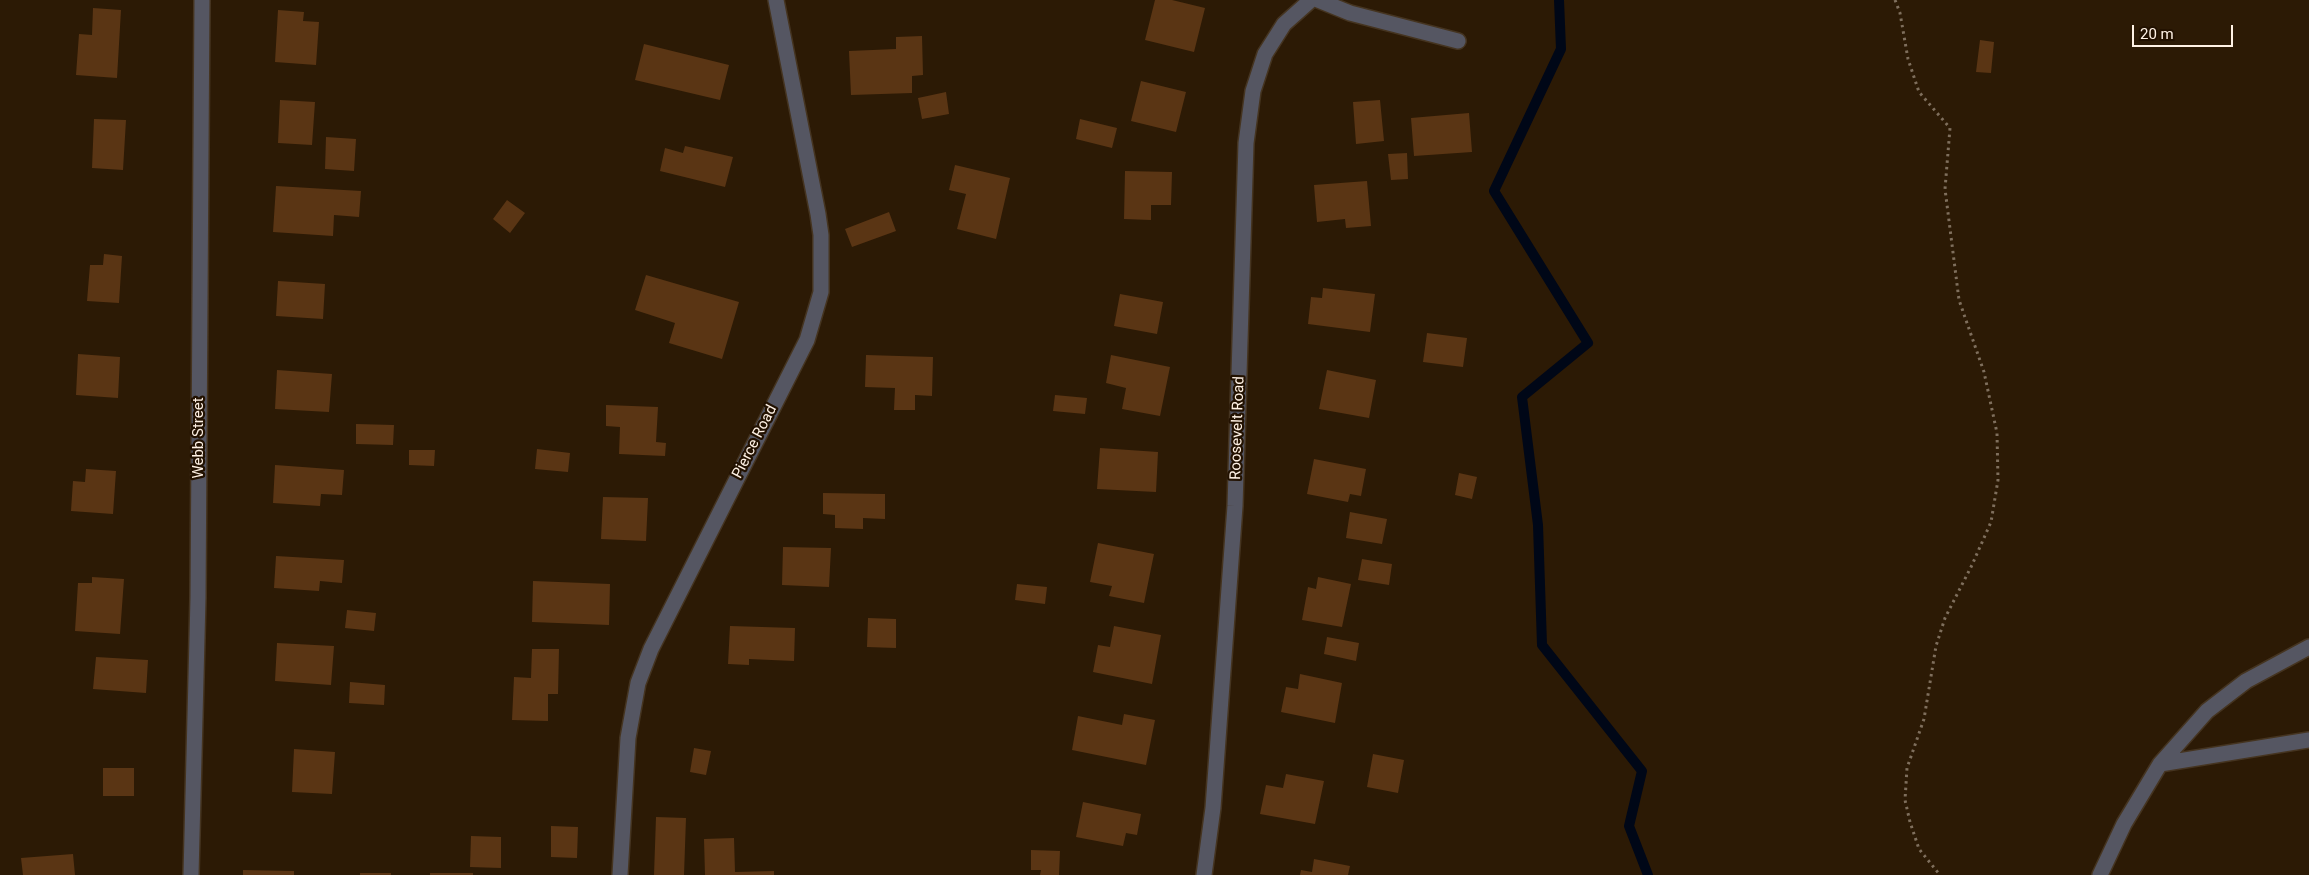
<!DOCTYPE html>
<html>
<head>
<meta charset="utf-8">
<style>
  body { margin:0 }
  #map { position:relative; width:2309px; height:875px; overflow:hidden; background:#2c1a05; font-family:Roboto,sans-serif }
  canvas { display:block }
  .scale { position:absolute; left:2132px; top:25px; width:101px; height:22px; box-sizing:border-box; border:2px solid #fff2e5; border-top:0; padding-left:6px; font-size:15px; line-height:18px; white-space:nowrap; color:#fff2e5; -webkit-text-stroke:4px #210; paint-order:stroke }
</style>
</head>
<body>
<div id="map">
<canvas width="2309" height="875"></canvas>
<div class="scale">20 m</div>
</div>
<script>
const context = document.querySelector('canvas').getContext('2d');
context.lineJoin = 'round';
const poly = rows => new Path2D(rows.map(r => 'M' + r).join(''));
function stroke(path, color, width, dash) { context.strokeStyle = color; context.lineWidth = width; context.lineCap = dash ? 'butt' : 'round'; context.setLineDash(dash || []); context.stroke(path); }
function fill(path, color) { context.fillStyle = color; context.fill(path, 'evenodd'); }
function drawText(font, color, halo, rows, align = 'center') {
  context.font = font + ' Roboto,sans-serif'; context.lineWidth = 4.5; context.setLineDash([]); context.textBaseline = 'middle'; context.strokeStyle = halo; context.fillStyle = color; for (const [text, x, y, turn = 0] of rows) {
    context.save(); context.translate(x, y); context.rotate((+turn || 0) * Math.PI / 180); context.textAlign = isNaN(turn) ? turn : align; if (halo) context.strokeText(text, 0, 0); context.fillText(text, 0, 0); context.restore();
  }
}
stroke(poly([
  [1559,0,1561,49,1494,191,1588,343,1522,397,1538,525,1542,645,1642,771,1629,826,1648,875]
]), '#000717', 10);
fill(poly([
  [1155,0,1172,0,1205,8,1194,52,1145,40],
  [93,8,121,10,117,78,76,75,79,34,92,35],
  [278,10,304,12,303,21,319,22,316,65,275,62],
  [922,36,923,75,912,76,912,93,851,95,849,51,896,49,896,37],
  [1980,40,1994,42,1991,73,1976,72],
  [644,44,729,65,720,100,635,80],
  [1141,81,1186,92,1176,132,1131,121],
  [946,92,949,114,922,119,918,98],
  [280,100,315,102,312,145,278,143],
  [1380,100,1384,141,1356,144,1353,102],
  [1469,113,1472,152,1414,156,1411,118],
  [94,119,126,120,123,170,92,168],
  [1080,119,1117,128,1112,148,1076,139],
  [326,137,356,139,354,171,325,169],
  [685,146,733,157,725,187,660,171,665,148,683,153],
  [1407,153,1408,179,1391,180,1388,154],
  [955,165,1010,178,996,239,957,229,966,194,949,190],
  [1125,171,1172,172,1171,205,1151,205,1151,220,1124,219],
  [1367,181,1371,226,1346,228,1345,219,1317,222,1314,185],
  [276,186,361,191,359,217,334,215,333,236,273,232],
  [507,200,525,213,510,233,493,219],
  [889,212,896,231,852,247,845,229],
  [104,254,122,256,119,303,87,301,90,265,103,265],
  [646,275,739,302,722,359,669,343,675,323,635,310],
  [278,281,325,284,323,319,276,316],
  [1323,288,1375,294,1370,332,1308,324,1311,297,1322,298],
  [1120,294,1163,302,1157,334,1114,326],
  [1427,333,1467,338,1463,367,1423,362],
  [78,354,120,357,118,398,76,395],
  [866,355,933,357,932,396,915,395,915,410,894,410,895,388,865,387],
  [1111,355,1170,367,1160,416,1122,409,1126,388,1106,383],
  [277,370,332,374,329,412,275,409],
  [1327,370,1376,380,1369,418,1319,409],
  [1055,395,1087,398,1085,414,1053,411],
  [606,405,658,407,656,442,666,443,665,456,619,454,620,427,606,426],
  [356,424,394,425,393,445,356,444],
  [1100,448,1158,452,1156,492,1097,489],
  [537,449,570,453,568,472,535,469],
  [409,450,435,450,434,466,409,465],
  [1314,459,1366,469,1361,496,1350,494,1348,502,1307,494],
  [275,465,344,470,342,495,321,494,320,506,273,503],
  [86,469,116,471,113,514,71,511,73,481,85,482],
  [1459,473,1477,477,1472,499,1455,495],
  [823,493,885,494,885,519,863,518,863,529,835,528,835,515,823,514],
  [603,497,648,498,646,541,601,539],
  [1350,512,1387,519,1382,544,1346,538],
  [1098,543,1154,554,1144,603,1109,596,1112,586,1090,582],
  [783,547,831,548,829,587,782,585],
  [276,556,344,560,342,583,320,581,319,591,274,588],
  [1362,559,1392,564,1389,585,1358,580],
  [92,577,124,579,120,634,75,631,78,583,92,583],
  [1318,577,1351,584,1342,627,1302,620,1308,587,1316,589],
  [533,581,610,584,609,625,532,622],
  [1017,584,1047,587,1045,604,1015,600],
  [347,610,376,613,374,631,345,628],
  [868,618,896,619,896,648,867,647],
  [730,626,795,628,794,661,749,659,749,665,728,664],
  [1114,626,1161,635,1152,684,1093,672,1098,645,1110,647],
  [1327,637,1359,643,1356,661,1324,654],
  [277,643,334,646,331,685,275,681],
  [532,649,559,649,558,694,548,694,548,721,512,720,514,677,531,678],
  [96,657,148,660,146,693,93,689],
  [1300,674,1342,683,1335,723,1281,712,1286,687,1298,689],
  [350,682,385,685,384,705,349,703],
  [1124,714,1155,720,1146,765,1072,750,1078,716,1122,725],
  [694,748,711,751,706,775,690,772],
  [294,749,335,752,332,794,292,792],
  [1373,754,1404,760,1398,793,1367,787],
  [103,768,134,768,134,796,103,796],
  [1286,774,1324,781,1315,824,1260,814,1266,785,1283,788],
  [1083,802,1141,814,1137,835,1126,833,1123,846,1076,837],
  [656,817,686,818,684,875,654,875],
  [551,826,578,827,577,858,551,857],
  [471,836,501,837,501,868,470,867],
  [734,838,735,872,774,871,774,875,705,875,704,839],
  [1031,850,1060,851,1059,875,1040,875,1041,870,1031,870],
  [73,854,75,875,23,875,21,858],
  [1314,859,1350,866,1348,875,1300,875,1301,870,1312,872],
  [243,870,294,871,294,875,243,875],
  [360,873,391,873,391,875,360,875],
  [430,873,473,873,473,875,430,875]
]), '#5a3514');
const minor = poly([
  [1318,0,1350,13,1458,41],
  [2160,764,2309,740],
  [191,875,198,598,202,0],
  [620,875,628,738,638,683,651,649,807,340,821,292,821,235,818,214,776,0],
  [1204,875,1213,808,1235,506,1246,143,1253,91,1265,54,1284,24,1311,0],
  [2100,875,2124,824,2160,764,2207,711,2246,681,2309,647]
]);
stroke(minor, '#453420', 18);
stroke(poly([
  [1895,0,1900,13,1908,59,1919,92,1950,128,1945,189,1959,300,1984,372,1997,433,1998,480,1991,522,1972,565,1945,618,1936,646,1924,719,1907,768,1905,800,1910,822,1919,849,1940,875]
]), '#7f6f5d', 3, [2.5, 4]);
stroke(minor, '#555662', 15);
drawText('15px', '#fff2e5', '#210', [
  ["Roosevelt Road",1238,428,-88],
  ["Webb Street",199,438,-90],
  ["Pierce Road",755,442,-63]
]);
</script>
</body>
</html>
